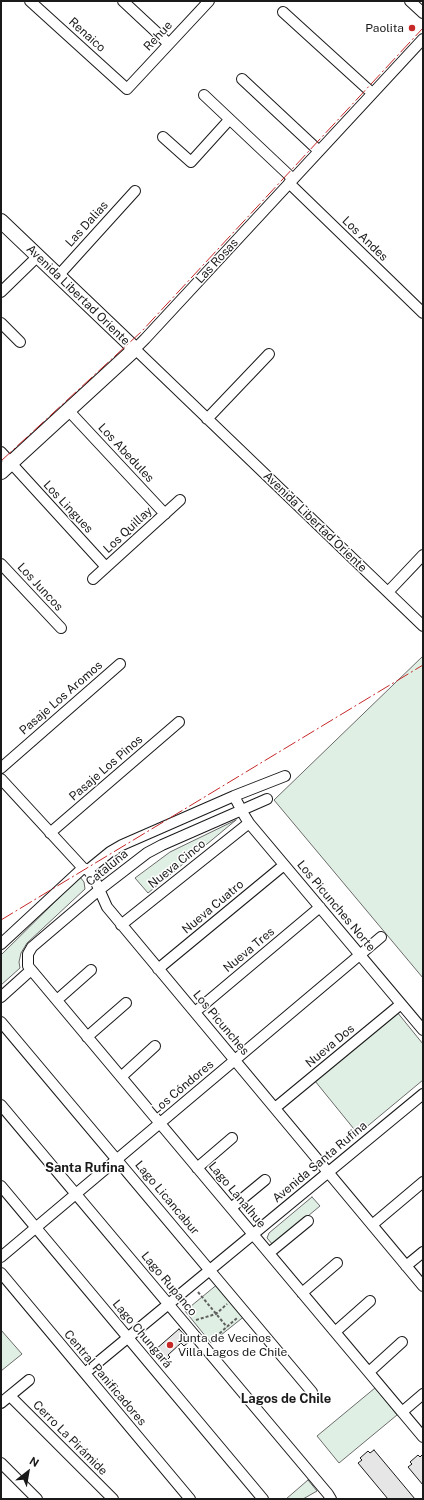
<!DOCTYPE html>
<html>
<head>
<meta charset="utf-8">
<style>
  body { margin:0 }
  #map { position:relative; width:424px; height:1500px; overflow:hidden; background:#fff; font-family:"Public Sans",sans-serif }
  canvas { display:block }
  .frame { position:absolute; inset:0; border:2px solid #1a1a1a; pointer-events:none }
  .north { position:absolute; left:8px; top:1452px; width:40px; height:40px; -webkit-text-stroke:3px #fff; paint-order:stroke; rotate:31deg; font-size:11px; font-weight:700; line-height:16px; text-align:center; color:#1a1a1a }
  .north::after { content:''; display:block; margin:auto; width:14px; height:18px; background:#1a1a1a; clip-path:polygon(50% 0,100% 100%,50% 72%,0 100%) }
</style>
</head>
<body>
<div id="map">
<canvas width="424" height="1500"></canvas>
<div class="frame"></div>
<div class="north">N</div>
</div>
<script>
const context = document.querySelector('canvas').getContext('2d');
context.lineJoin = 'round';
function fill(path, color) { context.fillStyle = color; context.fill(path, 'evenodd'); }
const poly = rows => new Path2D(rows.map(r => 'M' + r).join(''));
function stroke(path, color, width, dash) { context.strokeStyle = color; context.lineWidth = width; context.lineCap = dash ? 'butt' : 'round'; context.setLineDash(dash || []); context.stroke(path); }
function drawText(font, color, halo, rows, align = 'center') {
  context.font = font + ' "Public Sans",sans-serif'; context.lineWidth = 3; context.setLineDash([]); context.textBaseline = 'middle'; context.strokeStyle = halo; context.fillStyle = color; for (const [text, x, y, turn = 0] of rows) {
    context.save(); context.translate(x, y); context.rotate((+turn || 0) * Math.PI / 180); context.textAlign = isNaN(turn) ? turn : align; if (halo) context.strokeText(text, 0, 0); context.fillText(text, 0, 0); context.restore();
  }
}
const green = poly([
  [423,656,423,978,274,800,423,656],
  [236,820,148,893,135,878,170,852,236,820],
  [80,877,84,882,85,889,27,943,21,953,19,962,20,968,1,985,1,955,80,877],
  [397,1012,423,1044,423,1080,358,1134,315,1081,397,1012],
  [312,1197,320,1206,273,1245,267,1238,269,1233,312,1197],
  [219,1283,246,1315,211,1343,185,1311,219,1283],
  [1,1330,22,1354,1,1371,1,1330],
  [375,1388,397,1415,339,1463,317,1436,375,1388],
  [308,1480,317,1491,303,1499,286,1499,308,1480]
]);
fill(green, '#e0efe3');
stroke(green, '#6a6a6a', 1);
const building = poly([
  [179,1329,190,1341,184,1346,181,1343,168,1355,170,1357,165,1362,155,1350,179,1329],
  [374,1450,415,1499,388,1499,358,1463,362,1460,360,1458,368,1451,370,1453,374,1450],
  [423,1454,423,1485,408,1467,412,1464,410,1462,418,1455,420,1457,423,1454]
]);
fill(building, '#e6e6e6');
stroke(building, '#1a1a1a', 1);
const minor = poly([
  [30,1,127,89,209,1],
  [123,1,169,44],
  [410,1,423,13],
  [283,12,372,93],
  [423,39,145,339,135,349,423,626],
  [242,79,319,151],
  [204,95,293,179],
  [163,137,191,162,229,120],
  [289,183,423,313],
  [58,276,135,191],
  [1,292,38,256],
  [1,323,20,342],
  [68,410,165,514],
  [207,419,269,354],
  [1,452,106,567],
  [1,564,61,628],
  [93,579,180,500],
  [388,592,423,555],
  [1,768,120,664],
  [1,779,83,868,88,870,94,878,107,907,423,1286],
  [234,796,244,815,249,823,423,1030],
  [267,799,162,845,147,853,99,890,32,947,28,954,28,966,423,1437],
  [50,833,179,722],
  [88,870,110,852,122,845,234,796,285,776],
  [121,925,249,823],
  [1,944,83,868],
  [158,969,284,865],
  [1,997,31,970],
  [57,1000,91,970],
  [195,1012,320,907],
  [1,1022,312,1392],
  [87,1037,126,1003],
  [121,1077,155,1046],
  [1,1105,328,1494,331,1499],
  [275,1108,401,1004],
  [197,1168,232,1138],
  [1,1186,263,1499],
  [231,1208,265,1180],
  [372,1225,423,1182],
  [269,1253,308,1221],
  [1,1257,381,937],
  [406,1266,423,1252],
  [1,1273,190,1499],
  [302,1293,337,1263],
  [335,1332,370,1301],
  [369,1372,402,1342],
  [85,1373,423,1094],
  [10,1396,113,1499],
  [1,1403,29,1380],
  [402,1412,423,1394],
  [1,1463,37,1499]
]);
const secondary = poly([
  [1,221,135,349,1,472]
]);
stroke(minor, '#1a1a1a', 12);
stroke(secondary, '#1a1a1a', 16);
stroke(poly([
  [198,1292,227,1327],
  [196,1320,216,1314,227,1304],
  [212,1340,237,1318]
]), '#5f5f5f', 2, [3, 2]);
stroke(minor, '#fff', 10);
stroke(secondary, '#fff', 14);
stroke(poly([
  [1,461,141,332,423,28],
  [1,920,423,665]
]), '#c62828', 1, [14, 3, 2, 3]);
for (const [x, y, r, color] of [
  [412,28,4,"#c62828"],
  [170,1345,4,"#c62828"]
]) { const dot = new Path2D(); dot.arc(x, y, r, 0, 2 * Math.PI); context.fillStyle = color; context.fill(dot); stroke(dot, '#fff', 1.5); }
drawText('12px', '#1a1a1a', '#fff', [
  ["Paolita",404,28],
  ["Junta de Vecinos",178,1338,"left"],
  ["Villa Lagos de Chile",178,1352,"left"]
], 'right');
drawText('12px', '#1a1a1a', '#fff', [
  ["Renaico",87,35,42],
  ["Rehue",158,36,-47],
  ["Las Dalias",87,224,-48],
  ["Los Andes",365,239,44],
  ["Las Rosas",217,261,-47],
  ["Avenida Libertad Oriente",78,295,44],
  ["Los Abedules",126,453,47],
  ["Los Lingues",68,507,47],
  ["Avenida Libertad Oriente",315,522,44],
  ["Los Quillay",128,530,-43],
  ["Los Juncos",40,587,47],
  ["Pasaje Los Aromos",61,698,-41],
  ["Pasaje Los Pinos",106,768,-41],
  ["Nueva Cinco",177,864,-39],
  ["Cataluña",107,868,-39],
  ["Los Picunches Norte",336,906,50],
  ["Nueva Cuatro",213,907,-40],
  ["Nueva Tres",249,950,-40],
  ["Los Picunches",221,1023,50],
  ["Nueva Dos",330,1046,-40],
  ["Los Cóndores",183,1087,-40],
  ["Avenida Santa Rufina",320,1162,-40],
  ["Lago Lanalhue",237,1195,50],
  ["Lago Licancabur",167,1198,50],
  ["Lago Rupanco",169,1284,50],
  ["Lago Chungará",142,1334,50],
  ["Central Panificadores",105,1378,50],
  ["Cerro La Pirámide",70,1438,45]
]);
drawText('bold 13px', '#1a1a1a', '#fff', [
  ["Santa Rufina",85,1168],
  ["Lagos de Chile",286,1399]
]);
</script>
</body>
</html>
